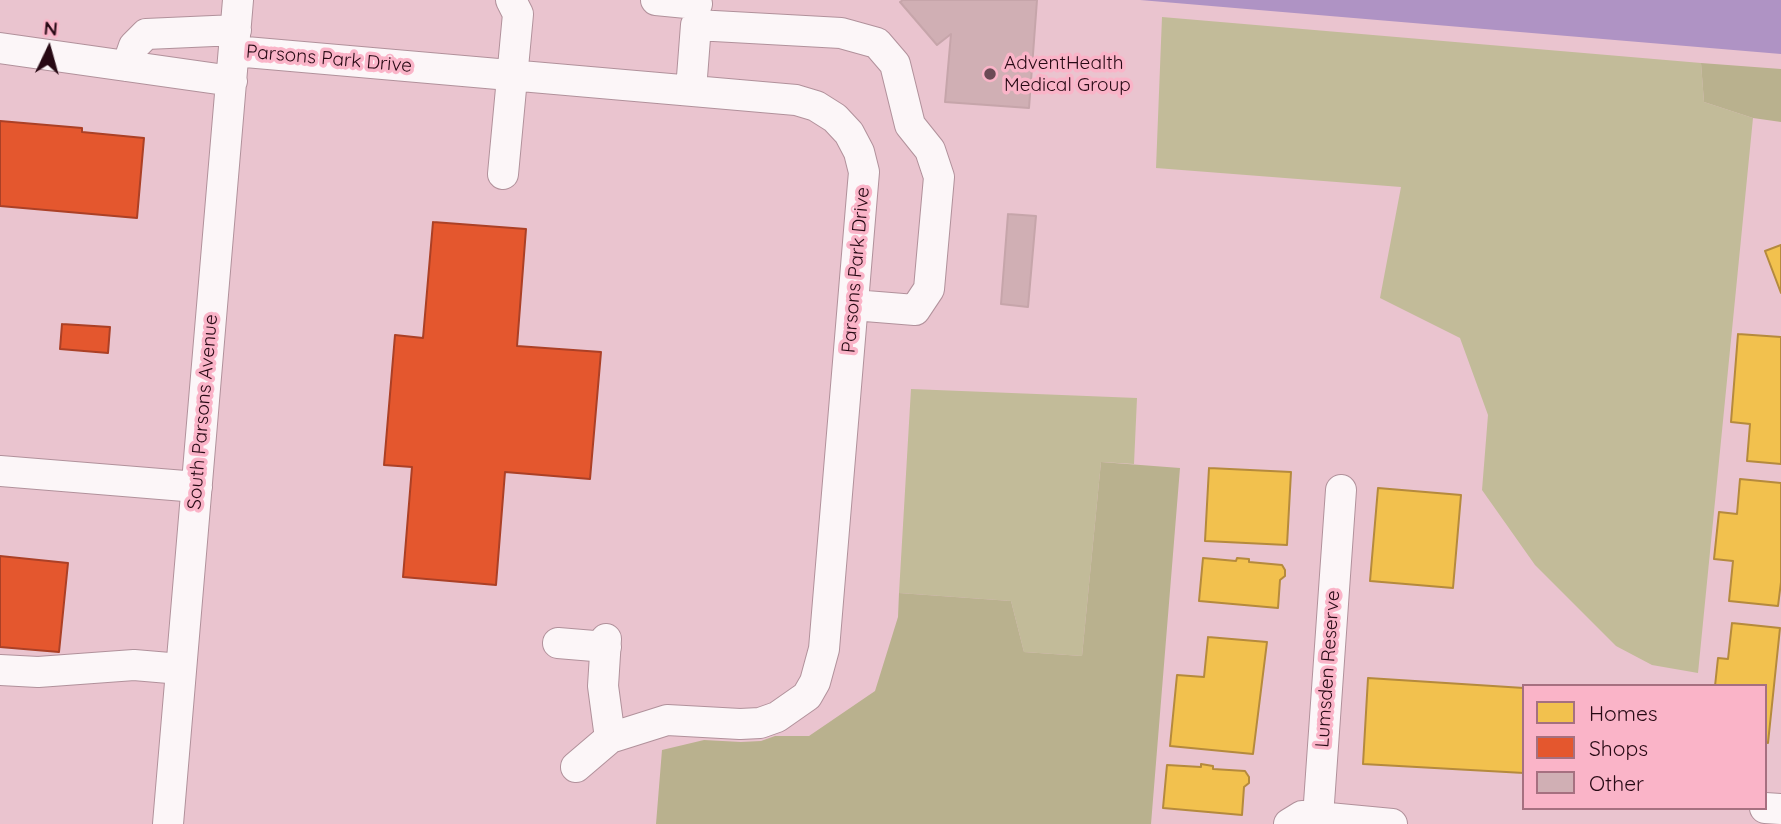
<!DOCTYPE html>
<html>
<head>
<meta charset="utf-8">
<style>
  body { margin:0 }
  #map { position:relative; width:1781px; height:824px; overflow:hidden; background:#eac4cf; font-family:Quicksand,sans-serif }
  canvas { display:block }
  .legend { position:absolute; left:1522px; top:684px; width:245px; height:126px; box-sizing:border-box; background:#fab4c8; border:2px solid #a67080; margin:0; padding:9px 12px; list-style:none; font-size:21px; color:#270914 }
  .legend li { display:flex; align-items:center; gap:14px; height:35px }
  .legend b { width:35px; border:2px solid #a67080 }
  .north { position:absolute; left:14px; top:14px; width:70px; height:70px; -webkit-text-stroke:5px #fab4c8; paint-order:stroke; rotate:5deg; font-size:19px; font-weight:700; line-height:28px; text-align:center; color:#270914 }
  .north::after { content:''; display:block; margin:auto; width:24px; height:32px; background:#270914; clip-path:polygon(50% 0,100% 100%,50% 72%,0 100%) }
</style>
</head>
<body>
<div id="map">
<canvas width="1781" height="824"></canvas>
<ul class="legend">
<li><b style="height:19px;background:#f2c14e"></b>Homes</li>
<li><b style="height:19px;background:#e4572e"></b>Shops</li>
<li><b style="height:19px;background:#d0afb4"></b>Other</li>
</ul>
<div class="north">N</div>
</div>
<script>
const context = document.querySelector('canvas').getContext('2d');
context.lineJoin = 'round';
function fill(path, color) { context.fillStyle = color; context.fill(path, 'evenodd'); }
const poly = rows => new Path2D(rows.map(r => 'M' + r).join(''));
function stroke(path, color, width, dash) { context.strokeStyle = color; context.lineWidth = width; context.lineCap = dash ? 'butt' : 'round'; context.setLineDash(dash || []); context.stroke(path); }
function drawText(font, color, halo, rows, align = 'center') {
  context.font = font + ' Quicksand,sans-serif'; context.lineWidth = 7; context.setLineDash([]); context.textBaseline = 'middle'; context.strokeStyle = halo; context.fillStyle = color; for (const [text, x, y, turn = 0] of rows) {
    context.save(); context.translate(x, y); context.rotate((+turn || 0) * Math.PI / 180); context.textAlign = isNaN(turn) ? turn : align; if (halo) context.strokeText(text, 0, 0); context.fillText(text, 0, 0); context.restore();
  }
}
fill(poly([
  [1162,17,1701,63,1704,102,1753,118,1698,673,1652,665,1616,646,1535,565,1482,490,1488,415,1460,338,1380,298,1401,187,1156,168],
  [911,389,1137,398,1134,464,1101,462,1082,656,1024,652,1011,601,899,593]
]), '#c2bb99');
fill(poly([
  [1701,63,1781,69,1781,122,1753,118,1704,102],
  [1101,462,1180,468,1151,824,656,824,662,750,704,740,741,742,761,741,775,736,809,736,875,691,898,617,899,593,1011,601,1024,652,1082,656]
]), '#b9b18e');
fill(poly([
  [1140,0,1781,0,1781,54]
]), '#af93c4');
const homes = poly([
  [1781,245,1781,293,1765,251,1781,245],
  [1738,334,1781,337,1781,464,1747,461,1750,424,1731,422,1738,334],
  [1209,468,1291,472,1287,545,1205,541,1209,468],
  [1740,479,1781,483,1781,582,1778,606,1729,601,1733,561,1714,559,1719,512,1737,514,1740,479],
  [1378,488,1461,495,1453,588,1370,581,1378,488],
  [1203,558,1236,561,1237,558,1249,559,1249,562,1282,565,1285,570,1285,576,1280,580,1278,608,1199,601,1203,558],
  [1732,623,1780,628,1768,743,1765,742,1765,686,1715,686,1718,658,1728,659,1732,623],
  [1208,637,1267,642,1253,754,1170,746,1177,675,1204,677,1208,637],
  [1368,678,1524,688,1524,773,1363,764,1368,678],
  [1201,764,1213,766,1213,769,1245,771,1249,777,1249,783,1244,787,1242,815,1163,808,1167,765,1201,767,1201,764]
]);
fill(homes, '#f2c14e');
stroke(homes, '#b58a3d', 2);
const shops = poly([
  [0,121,82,128,82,132,144,138,137,218,0,206,0,121],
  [433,222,526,229,517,346,601,352,590,479,505,472,496,585,403,577,412,467,384,465,395,335,423,338,433,222],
  [62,324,110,327,108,353,60,349,62,324],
  [0,556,68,563,59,652,0,647,0,556]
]);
fill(shops, '#e4572e');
stroke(shops, '#ab4026', 2);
const building = poly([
  [903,0,1037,0,1029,108,945,102,951,34,937,45,900,2,903,0],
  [1008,214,1036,216,1028,307,1001,304,1008,214]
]);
fill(building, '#d0afb4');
stroke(building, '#c6a5aa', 2);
const minor = poly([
  [656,0,697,4],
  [0,48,232,81],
  [234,51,796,100,816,106,835,118,849,133,859,152,864,172,862,195,824,649,815,682,807,696,777,717,760,723,740,724,667,720,610,738,576,767],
  [127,66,134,46,146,34,236,30],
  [691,90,696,25,841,33,877,43,895,64,910,125,930,150,939,177,929,289,915,310,853,305],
  [503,174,518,14,511,0],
  [0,471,197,487],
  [606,639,603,686,610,738],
  [558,643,606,647],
  [0,670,38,672,134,665,181,669],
  [1765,808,1781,809],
  [1318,817,1392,824],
  [168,824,238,0],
  [1289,824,1302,816,1318,817,1341,490]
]);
stroke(minor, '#b1919b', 32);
stroke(minor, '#fcf6f8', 30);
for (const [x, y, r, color] of [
  [990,74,7,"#6b4a55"]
]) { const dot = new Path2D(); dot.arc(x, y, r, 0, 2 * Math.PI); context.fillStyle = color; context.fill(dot); stroke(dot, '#fab4c8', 2.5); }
drawText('19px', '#270914', '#fab4c8', [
  ["Parsons Park Drive",329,59,5],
  ["Parsons Park Drive",856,270,-85],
  ["South Parsons Avenue",203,412,-85],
  ["Lumsden Reserve",1328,669,-86]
]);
drawText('19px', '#270914', '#fab4c8', [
  ["AdventHealth",1004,63],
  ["Medical Group",1004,85]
], 'left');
</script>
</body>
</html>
